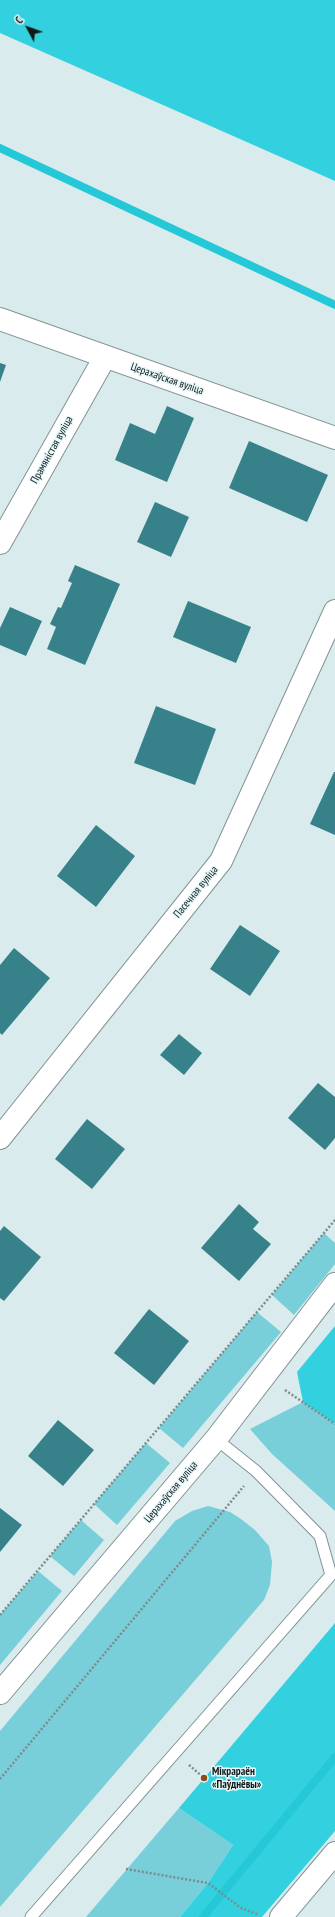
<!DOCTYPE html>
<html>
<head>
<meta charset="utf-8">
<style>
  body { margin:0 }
  #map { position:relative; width:335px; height:1917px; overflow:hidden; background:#d9ebed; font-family:"PT Sans Narrow",sans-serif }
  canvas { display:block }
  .north { position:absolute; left:8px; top:8px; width:40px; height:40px; -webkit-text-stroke:3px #e6f8fa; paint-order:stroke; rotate:311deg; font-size:11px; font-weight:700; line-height:16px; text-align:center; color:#111818 }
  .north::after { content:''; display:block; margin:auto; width:14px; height:18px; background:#111818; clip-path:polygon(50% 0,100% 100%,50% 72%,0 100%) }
</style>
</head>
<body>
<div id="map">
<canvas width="335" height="1917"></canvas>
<div class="north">С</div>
</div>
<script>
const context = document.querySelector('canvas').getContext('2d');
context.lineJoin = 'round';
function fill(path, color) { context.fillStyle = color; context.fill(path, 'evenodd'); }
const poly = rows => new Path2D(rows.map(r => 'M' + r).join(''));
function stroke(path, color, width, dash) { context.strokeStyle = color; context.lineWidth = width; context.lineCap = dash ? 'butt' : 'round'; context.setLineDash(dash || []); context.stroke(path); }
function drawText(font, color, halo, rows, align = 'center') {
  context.font = font + ' "PT Sans Narrow",sans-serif'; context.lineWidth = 3; context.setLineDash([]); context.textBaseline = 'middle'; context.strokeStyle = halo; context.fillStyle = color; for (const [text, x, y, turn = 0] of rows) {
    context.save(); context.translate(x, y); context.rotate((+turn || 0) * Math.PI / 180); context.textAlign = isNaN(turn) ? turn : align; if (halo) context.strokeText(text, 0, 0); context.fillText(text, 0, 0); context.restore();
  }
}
fill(poly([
  [324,1233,335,1243,335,1264,294,1315,272,1295],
  [257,1312,281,1332,183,1448,159,1428],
  [303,1402,335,1424,335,1511,272,1454,250,1429],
  [146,1443,170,1463,117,1525,94,1504],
  [208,1506,230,1512,241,1519,255,1530,269,1546,272,1562,271,1574,270,1585,264,1600,0,1907,0,1731,175,1521,192,1511],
  [81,1520,104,1540,74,1576,50,1556],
  [38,1571,62,1591,0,1665,0,1615],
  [179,1808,233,1845,208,1883,180,1917,86,1917]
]), '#78cfd9');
fill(poly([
  [0,0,335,0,335,181,0,33],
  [335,1326,335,1424,303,1402,297,1372],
  [335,1623,335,1831,262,1917,180,1917,208,1883,233,1845,179,1808]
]), '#33d0df');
stroke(poly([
  [0,148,335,305],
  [203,1917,335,1757]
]), '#25c8d7', 8);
fill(poly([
  [0,363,6,365,0,382],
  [167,406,194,418,167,482,115,460,130,423,155,434],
  [249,441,328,475,307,522,229,488],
  [155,502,189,517,171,557,137,542],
  [75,565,120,584,85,665,47,649,56,627,50,624,58,607,61,608,72,583,68,581],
  [188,601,251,627,236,663,173,637],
  [10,607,42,621,26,656,0,645,0,628],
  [156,706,216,729,195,785,134,763],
  [334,772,335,772,335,835,310,824],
  [96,825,135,856,96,907,57,876],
  [240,925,280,951,250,996,210,969],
  [14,948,50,978,2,1035,0,1033,0,965],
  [179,1034,202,1053,184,1075,160,1055],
  [318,1083,335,1097,335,1138,325,1150,288,1118],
  [87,1119,125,1149,92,1189,55,1159],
  [239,1204,259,1222,253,1229,271,1244,239,1281,201,1248],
  [4,1226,41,1257,4,1301,0,1298,0,1231],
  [149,1309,189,1341,154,1385,114,1353],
  [58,1420,94,1450,63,1486,28,1456],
  [0,1508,22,1525,0,1552]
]), '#37828a');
const service = poly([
  [31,1917,331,1575,320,1536,256,1471,216,1439]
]);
const minor = poly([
  [0,319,335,438],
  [0,543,105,357],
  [0,1138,221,861,335,611],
  [0,1693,216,1439,335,1284],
  [281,1917,335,1853]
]);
stroke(service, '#829395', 13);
stroke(minor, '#829395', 24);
stroke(poly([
  [285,1390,335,1424],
  [0,1615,335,1220],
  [189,1765,204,1778],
  [0,1779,244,1486],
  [126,1869,208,1883,241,1908,257,1914]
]), '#7e8b8c', 2.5, [2, 2]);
stroke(service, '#fff', 11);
stroke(minor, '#fff', 22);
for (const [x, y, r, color] of [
  [204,1778,4,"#8e4d18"]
]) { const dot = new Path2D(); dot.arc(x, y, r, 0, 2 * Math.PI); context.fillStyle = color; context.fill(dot); stroke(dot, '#e6f8fa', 1.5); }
drawText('11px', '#111818', '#e6f8fa', [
  ["Церахаўская вуліца",167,379,19],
  ["Прамяністая вуліца",52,450,-61],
  ["Пасечная вуліца",196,892,-51],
  ["Церахаўская вуліца",171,1492,-50]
]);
drawText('bold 11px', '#111818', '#e6f8fa', [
  ["Мікрараён",212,1772],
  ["«Паўднёвы»",212,1785]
], 'left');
</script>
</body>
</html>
